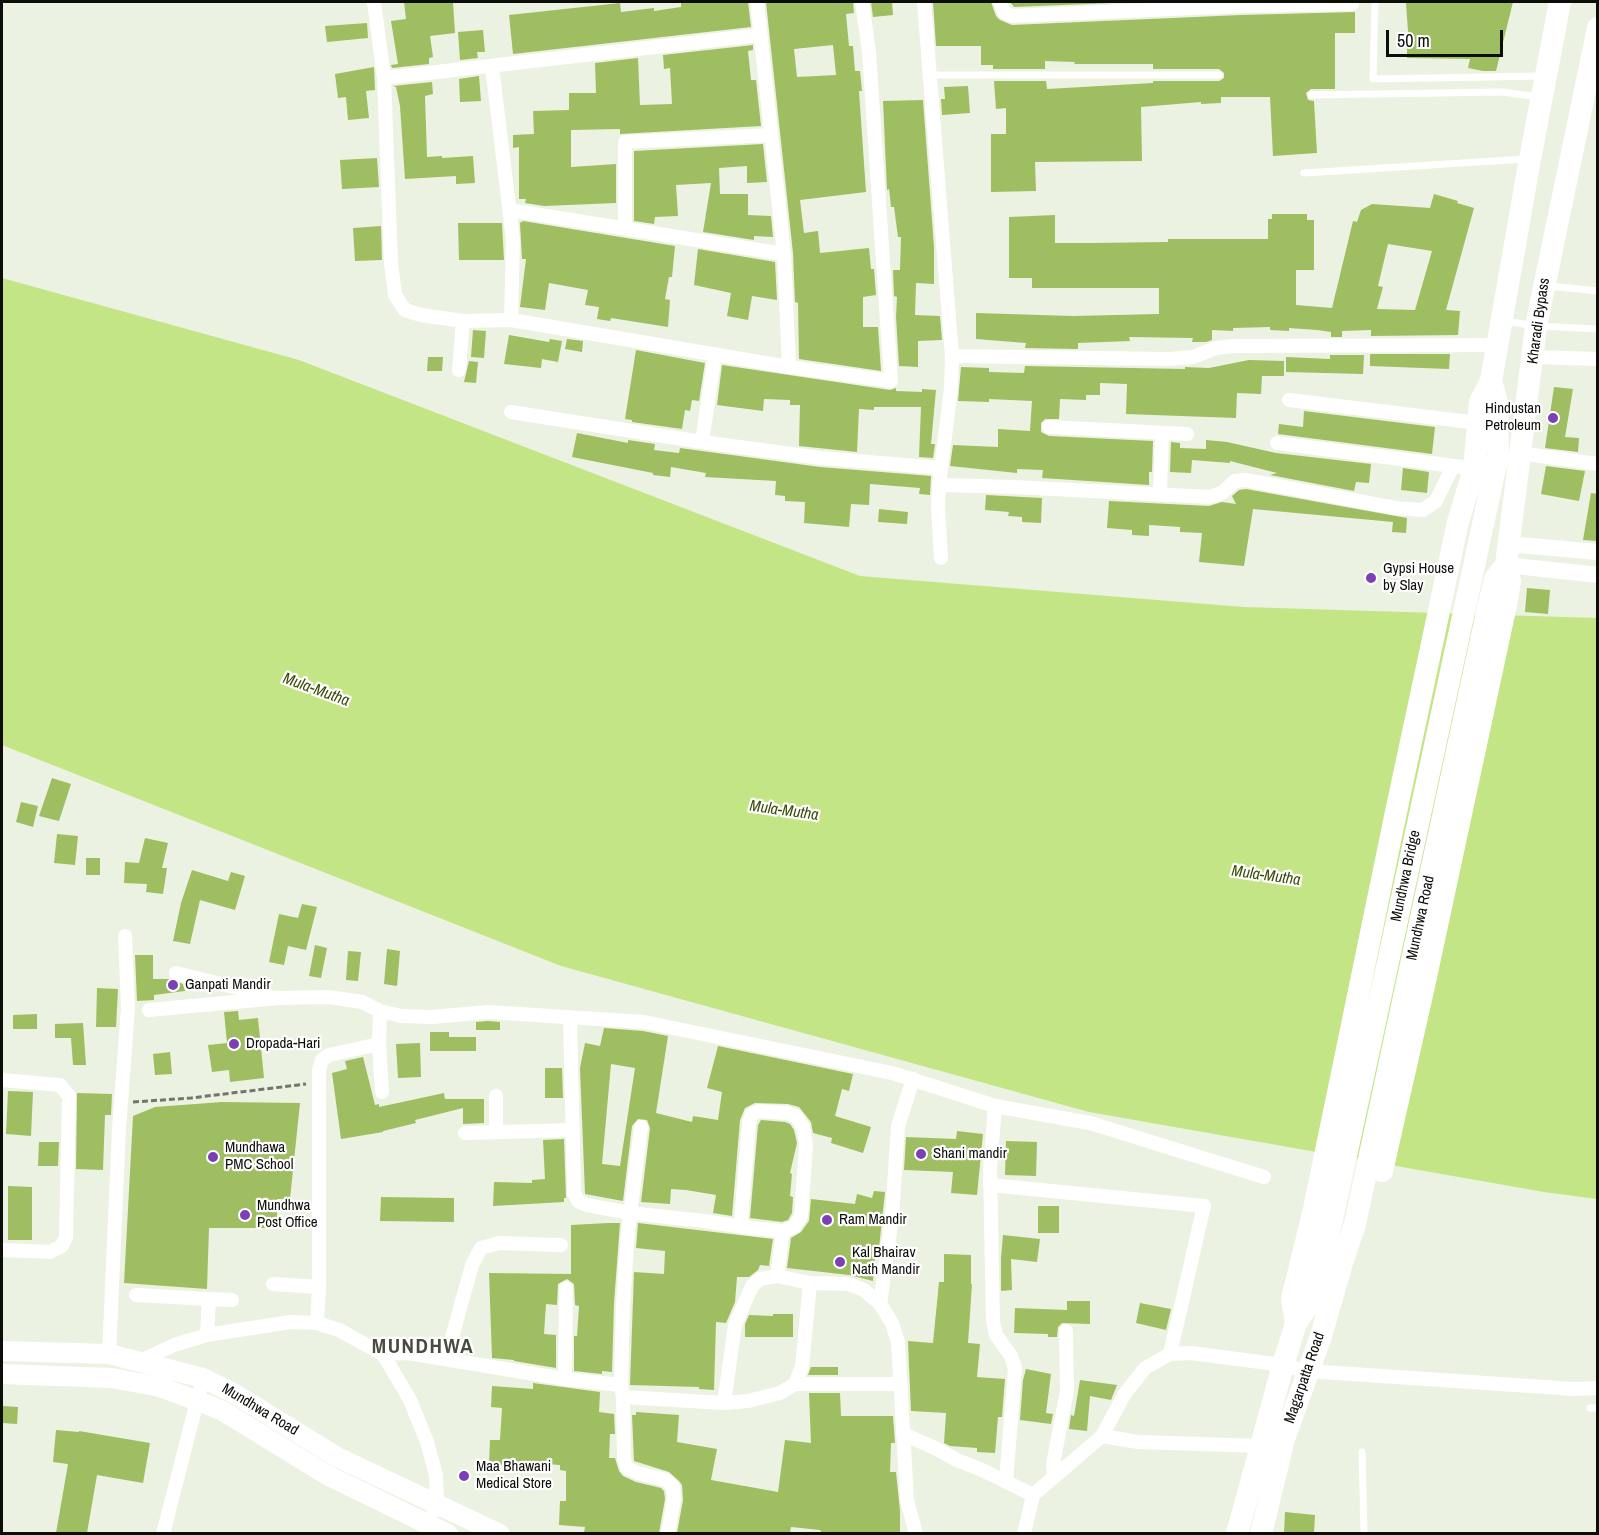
<!DOCTYPE html>
<html>
<head>
<meta charset="utf-8">
<style>
  body { margin:0 }
  #map { position:relative; width:1599px; height:1535px; overflow:hidden; background:#ecf2e1; font-family:"Archivo Narrow",sans-serif }
  canvas { display:block }
  .frame { position:absolute; inset:0; border:3px solid #0c0e09; pointer-events:none }
  .scale { position:absolute; left:1386px; top:30px; width:117px; height:27px; box-sizing:border-box; border:3px solid #0c0e09; border-top:0; padding-left:8px; font-size:18px; line-height:21px; white-space:nowrap; color:#0c0e09; -webkit-text-stroke:4px #fff; paint-order:stroke }
</style>
</head>
<body>
<div id="map">
<canvas width="1599" height="1535"></canvas>
<div class="frame"></div>
<div class="scale">50 m</div>
</div>
<script>
const context = document.querySelector('canvas').getContext('2d');
context.lineJoin = 'round';
function fill(path, color) { context.fillStyle = color; context.fill(path, 'evenodd'); }
const poly = rows => new Path2D(rows.map(r => 'M' + r).join(''));
function stroke(path, color, width, dash) { context.strokeStyle = color; context.lineWidth = width; context.lineCap = dash ? 'butt' : 'round'; context.setLineDash(dash || []); context.stroke(path); }
function drawText(font, color, halo, rows, align = 'center') {
  context.font = font + ' "Archivo Narrow",sans-serif'; context.lineWidth = 4.5; context.setLineDash([]); context.textBaseline = 'middle'; context.strokeStyle = halo; context.fillStyle = color; for (const [text, x, y, turn = 0] of rows) {
    context.save(); context.translate(x, y); context.rotate((+turn || 0) * Math.PI / 180); context.textAlign = isNaN(turn) ? turn : align; if (halo) context.strokeText(text, 0, 0); context.fillText(text, 0, 0); context.restore();
  }
}
fill(poly([
  [2,278,299,360,860,576,1244,607,1597,618,1597,1199,1544,1192,1089,1112,561,966,2,745]
]), '#c4e586');
fill(poly([
  [404,2,453,2,455,33,430,36,433,57,429,58,429,64,392,68,391,65,398,64,391,21,406,19],
  [681,2,707,2,707,3,748,2,751,27,513,54,509,15,620,3,621,12,654,8,654,11,681,7],
  [766,2,853,2,854,13,846,14,849,46,853,46,855,71,860,71,862,91,859,91,866,192,800,200,804,233,818,231,820,253,869,248,871,269,874,269,876,295,863,297,863,327,878,327,881,371,799,359,798,303,795,302,793,253],
  [833,45,836,75,797,77,794,49],
  [871,2,892,2,893,15,873,17],
  [933,2,991,2,996,16,1000,20,1012,25,1241,15,1355,12,1355,33,1335,33,1335,89,1311,89,1306,93,1308,100,1314,101,1317,153,1273,156,1270,97,1221,97,1221,103,1201,104,1201,102,1141,107,1142,161,1035,162,1036,191,991,192,991,134,1006,134,1006,108,996,109,994,81,1046,81,1047,89,1153,83,1153,81,1219,81,1224,78,1224,73,1219,69,1153,69,1153,64,1074,64,1075,62,1045,61,1045,69,993,69,993,65,981,65,981,46,936,46],
  [1010,2,1136,2,1014,7],
  [1435,2,1513,2,1496,71,1483,71,1468,68,1470,59,1407,58,1407,46,1409,46,1406,3],
  [367,23,368,38,327,42,325,26],
  [483,30,485,52,477,52,478,58,460,60,458,32],
  [753,45,753,50,748,51,751,80,756,80,761,126,620,134,620,129,571,130,571,167,616,164,616,203,544,206,525,203,526,199,519,199,519,147,513,148,513,135,534,134,533,111,569,110,569,93,596,93,595,63,638,58,640,105,672,104,670,68,664,69,663,55],
  [374,67,375,90,366,91,369,118,348,120,346,97,338,98,335,74],
  [479,76,481,101,460,102,459,79],
  [432,82,433,94,425,96,427,157,442,156,442,158,473,156,475,183,456,184,456,176,405,179,400,106,396,87,393,86],
  [968,86,970,113,942,115,941,99,945,99,944,87],
  [923,100,934,247,934,284,916,283,915,315,940,316,942,340,918,341,918,367,899,366,896,317,897,297,894,296,893,270,900,270,901,237,898,237,894,207,891,207,890,197,889,189,887,190,883,101],
  [763,144,767,182,747,183,747,166,719,168,720,194,748,194,748,215,771,216,773,237,754,236,754,240,703,232,711,183,676,185,678,216,655,217,654,224,634,221,634,151],
  [377,158,379,187,342,189,340,160],
  [1434,194,1458,201,1457,203,1474,208,1446,310,1460,311,1458,335,1371,336,1371,330,1342,331,1342,337,1331,337,1331,332,1317,330,1289,328,1289,331,1270,330,1270,327,1233,328,1233,331,1212,330,1212,340,1206,342,1192,342,1193,338,1129,337,1130,341,1078,343,1078,349,1025,348,1026,343,976,339,976,313,1073,316,1159,314,1159,288,1032,288,1032,278,1009,278,1009,217,1055,215,1055,243,1092,243,1168,242,1168,239,1268,239,1268,219,1272,219,1272,214,1307,214,1307,220,1314,220,1314,270,1296,270,1296,305,1332,308,1353,221,1357,222,1361,210,1372,204,1430,208],
  [1388,244,1432,251,1415,310,1377,309,1383,287,1378,286],
  [523,221,675,246,672,277,669,277,665,299,670,300,668,327,611,318,610,321,597,319,599,307,585,305,588,290,549,283,545,310,520,307,526,259,522,259,520,223],
  [458,223,502,223,504,260,459,260],
  [381,226,382,260,355,261,353,228],
  [698,249,775,262,777,300,752,296,748,320,727,316,731,293,694,285],
  [473,330,486,331,484,358,471,357],
  [509,335,549,342,550,339,562,341,558,362,542,359,541,368,504,364],
  [567,339,583,341,582,352,565,349],
  [636,350,705,363,699,401,692,400,690,411,685,410,682,429,632,422,632,420,625,419],
  [1370,354,1450,354,1449,369,1370,366],
  [1330,355,1364,355,1363,374,1286,372,1286,357,1330,359],
  [428,357,443,357,442,371,427,371],
  [1249,360,1284,361,1284,376,1262,376,1261,394,1237,393,1236,418,1126,414,1127,384,1100,383,1100,395,1086,395,1086,400,1060,399,1059,419,1045,419,1041,423,1041,432,1049,436,1153,441,1152,472,1149,472,1149,485,1042,478,1043,470,1017,469,1017,473,950,466,953,445,998,447,998,429,1030,431,1032,401,989,399,989,402,958,401,961,367,989,368,989,372,1024,373,1025,366,1185,369,1185,367,1209,368],
  [469,361,478,362,476,383,464,382],
  [722,365,890,390,896,388,896,391,922,392,922,389,936,390,931,444,935,444,933,458,919,457,921,407,874,407,874,410,859,409,857,452,799,446,800,405,790,405,790,400,764,399,763,411,717,405],
  [1554,387,1573,389,1565,437,1579,438,1578,452,1545,448],
  [1304,411,1435,427,1432,454,1278,434,1279,424,1303,427],
  [577,433,628,443,628,440,655,444,654,450,679,453,680,448,820,467,931,476,930,495,919,494,920,488,870,484,869,505,851,504,849,527,804,523,805,502,785,501,785,496,775,495,776,481,705,477,706,473,671,467,670,477,653,475,653,473,572,457],
  [1206,440,1227,442,1276,453,1371,464,1369,483,1356,482,1354,491,1270,475,1277,473,1230,461,1230,463,1192,460,1191,473,1170,472,1171,442,1180,443,1180,448,1206,449],
  [1546,466,1585,471,1579,501,1541,494],
  [1403,468,1429,472,1427,493,1401,490],
  [1246,489,1407,518,1406,533,1392,532,1393,522,1253,509,1244,566,1199,562,1202,533,1180,532,1180,527,1149,525,1149,536,1132,535,1132,530,1107,528,1109,501,1209,506,1222,502,1236,504,1232,496,1239,490],
  [1591,493,1598,494,1598,541,1583,540],
  [986,495,1042,498,1041,523,1022,522,1022,517,1008,516,1009,512,985,510],
  [879,509,908,512,907,524,878,522],
  [1527,588,1550,590,1548,614,1525,612],
  [52,778,71,784,59,821,39,816],
  [21,802,38,806,33,827,16,822],
  [57,834,78,836,75,865,54,863],
  [145,838,168,843,162,868,167,868,163,894,146,892,147,884,124,883,125,862,139,863],
  [86,858,100,858,100,875,86,875],
  [192,870,228,881,231,872,245,876,235,910,200,900,190,944,173,941,181,903],
  [302,904,317,907,306,950,288,946,284,965,269,962,279,914,298,918],
  [315,945,327,948,321,978,309,976],
  [387,949,400,951,397,986,384,984],
  [348,951,361,952,358,981,346,980],
  [135,955,153,955,153,979,170,979,183,984,185,991,154,995,154,1000,137,1001],
  [97,988,118,989,116,1027,96,1027],
  [238,1011,239,1020,258,1018,264,1078,230,1082,229,1070,212,1072,208,1045,227,1043,224,1012],
  [37,1014,37,1029,13,1029,13,1015],
  [488,1021,500,1022,500,1030,476,1030,476,1022],
  [83,1023,86,1065,73,1065,71,1038,55,1038,55,1024],
  [604,1028,643,1031,668,1036,656,1113,692,1122,693,1116,718,1120,722,1092,707,1088,718,1046,853,1074,849,1091,842,1089,835,1116,871,1127,863,1153,831,1143,832,1138,813,1133,811,1122,799,1107,788,1104,755,1103,745,1108,740,1120,732,1216,713,1213,716,1195,686,1190,671,1189,670,1204,641,1202,650,1128,647,1120,638,1119,632,1126,623,1201,585,1194,580,1068,585,1043,600,1046],
  [611,1064,635,1068,620,1166,602,1164],
  [430,1032,449,1032,449,1037,476,1037,476,1051,430,1051],
  [420,1043,421,1077,398,1078,396,1044],
  [170,1052,172,1074,155,1075,153,1054],
  [363,1057,375,1105,379,1104,379,1107,444,1093,445,1099,484,1099,484,1123,463,1124,463,1108,415,1120,416,1123,383,1131,383,1132,341,1139,332,1073,347,1069,345,1061],
  [545,1068,562,1068,563,1098,545,1098],
  [8,1091,33,1092,31,1136,6,1134],
  [77,1093,112,1094,111,1115,105,1115,103,1170,76,1169],
  [222,1102,300,1103,290,1199,277,1199,277,1228,209,1228,207,1289,124,1283,133,1116,155,1107],
  [761,1120,785,1122,790,1124,794,1130,797,1143,790,1173,792,1174,790,1196,793,1197,792,1213,788,1220,782,1222,750,1218,758,1125],
  [957,1131,983,1134,977,1195,951,1193,953,1172,904,1170,906,1137,956,1139],
  [564,1139,566,1198,564,1198,564,1202,493,1206,494,1182,532,1183,532,1180,545,1179,543,1140],
  [1006,1141,1037,1142,1036,1176,1005,1175],
  [39,1142,59,1142,58,1166,38,1166],
  [8,1186,32,1187,32,1240,8,1240],
  [874,1191,885,1192,879,1248,876,1247,873,1281,849,1275,787,1268,791,1238,801,1232,809,1221,811,1199,855,1204,857,1194,872,1198],
  [381,1197,454,1198,454,1222,380,1221],
  [1038,1206,1059,1206,1059,1233,1038,1233],
  [608,1223,620,1223,614,1303,612,1372,602,1371,602,1374,574,1371,574,1336,577,1336,579,1306,575,1305,574,1284,567,1279,558,1284,557,1305,546,1304,544,1334,556,1335,556,1368,514,1361,514,1360,492,1358,489,1273,571,1274,571,1225],
  [638,1223,773,1239,769,1266,760,1265,758,1270,749,1277,737,1277,735,1302,726,1323,716,1322,714,1390,699,1389,699,1387,630,1385,634,1272,664,1274,665,1251,636,1248],
  [1003,1235,1040,1239,1037,1262,1011,1259,1012,1290,1001,1291,1001,1258],
  [944,1254,971,1255,971,1284,972,1284,968,1343,980,1344,977,1377,1005,1379,1002,1417,998,1417,995,1453,977,1452,977,1448,950,1446,944,1443,946,1413,911,1411,908,1341,933,1343,939,1282,944,1282],
  [1067,1301,1090,1301,1090,1324,1062,1323,1058,1327,1057,1337,1048,1337,1048,1334,1014,1333,1015,1308,1067,1310],
  [1140,1303,1171,1309,1166,1330,1136,1323],
  [773,1314,793,1314,793,1337,745,1337,745,1324,749,1315,773,1316],
  [811,1367,838,1367,838,1375,808,1375],
  [1026,1369,1051,1374,1046,1413,1053,1414,1051,1424,1020,1420,1023,1380],
  [1080,1380,1117,1385,1111,1400,1090,1396,1087,1431,1069,1429,1071,1415,1074,1416],
  [533,1383,600,1392,599,1412,614,1414,615,1434,610,1434,609,1458,615,1458,619,1471,623,1476,636,1482,661,1488,664,1491,665,1499,659,1533,584,1533,585,1527,559,1525,560,1501,566,1501,566,1471,560,1470,560,1465,519,1462,519,1466,489,1464,490,1440,500,1440,502,1408,491,1407,492,1386,533,1389],
  [809,1393,840,1393,841,1416,893,1416,895,1443,891,1443,890,1472,896,1472,900,1511,900,1533,822,1533,820,1530,791,1527,790,1533,677,1533,683,1500,682,1485,679,1481,669,1472,634,1461,632,1415,636,1415,636,1412,679,1415,677,1442,717,1449,711,1480,778,1492,785,1440,811,1443],
  [3,1406,18,1407,17,1424,2,1423],
  [56,1430,79,1432,79,1431,150,1443,143,1483,97,1475,87,1533,56,1533,68,1464,53,1462],
  [1285,1512,1315,1515,1314,1533,1284,1533]
]), '#9ebe61');
stroke(poly([
  [133,1102,191,1098,306,1084]
]), '#72756b', 3, [6, 3]);
stroke(poly([
  [1375,2,1373,79,1543,76],
  [929,75,1219,75],
  [1311,95,1502,92,1539,97],
  [1304,173,1526,159],
  [1549,286,1598,291],
  [1504,321,1536,326,1598,329],
  [1590,1408,1598,1408],
  [1362,1452,1364,1534]
]), '#fff', 7);
stroke(poly([
  [374,2,384,78,391,263,395,295,405,310,421,315,463,321,511,320,789,367,891,381,869,52,862,2],
  [757,2,784,254,789,367],
  [924,2,952,356,951,388,939,485,938,508,941,558],
  [1000,2,1004,12,1012,16,1241,6,1352,4],
  [492,66,513,240,511,320],
  [384,78,760,35],
  [509,210,784,254],
  [625,228,625,142,771,135],
  [952,356,1169,359,1193,357,1216,348,1234,346,1497,345],
  [1533,357,1598,359],
  [459,370,463,321],
  [1289,400,1478,423],
  [511,412,702,442,821,458,941,468],
  [1049,427,1187,434],
  [702,442,715,354],
  [1277,443,1462,467],
  [1519,453,1598,464],
  [939,485,1015,487,1209,497,1222,493,1235,481,1246,480,1395,508,1423,510,1436,501,1453,466],
  [1160,494,1162,433],
  [176,973,267,995],
  [149,1010,278,998,329,997,362,1002,380,1011,401,1016,432,1017,488,1012,644,1022,892,1073,995,1106,1090,1123,1264,1177],
  [570,1017,574,1187,574,1193,578,1201,587,1205,630,1213,704,1221,750,1228],
  [379,1044,380,1011],
  [2,1080,60,1085,69,1096,66,1237,62,1246,50,1252,2,1250],
  [995,1106,990,1169,993,1321,996,1335,1011,1356,1015,1368,1006,1482],
  [759,1111,787,1113,796,1116,803,1127,806,1145,801,1216,794,1227,783,1231,750,1228,744,1225,741,1221,749,1123,752,1114,759,1111],
  [641,1127,628,1231,623,1304,621,1385,623,1397,624,1459,627,1468,638,1473,666,1480,673,1487,674,1499,668,1534],
  [496,1132,496,1096],
  [465,1133,573,1130],
  [990,1185,1204,1206,1170,1354],
  [777,1276,783,1231],
  [273,1284,319,1287],
  [136,1295,209,1299,207,1335],
  [209,1299,232,1300],
  [880,1304,892,1217,898,1126,913,1079],
  [317,1323,319,1287,319,1070,322,1060,329,1055,379,1044,382,1092],
  [109,1354,119,1129,128,1008,125,936],
  [383,1354,408,1353,565,1379,621,1385],
  [446,1359,472,1265,481,1248,499,1243,561,1245],
  [138,1362,174,1345,207,1335,290,1322,317,1323,339,1330,383,1354,410,1400,427,1442,436,1475,437,1503,434,1511],
  [565,1379,566,1288],
  [795,1384,901,1384],
  [623,1397,724,1403,748,1401,780,1393,795,1384,802,1367,810,1283],
  [724,1403,735,1325,752,1286,760,1279,777,1276,810,1283,848,1284,864,1290,880,1304,892,1323,898,1342,907,1500,916,1534],
  [903,1434,933,1447,957,1460,980,1469,1033,1495],
  [1102,1436,1138,1442,1261,1446],
  [1054,1477,1053,1464,1067,1391,1066,1331],
  [163,1534,203,1378],
  [1024,1534,1033,1495,1102,1436,1124,1395,1145,1368,1170,1354,1191,1353,1283,1365,1307,1371,1575,1389,1598,1388]
]), '#fff', 14);
stroke(poly([
  [1508,544,1598,552],
  [1506,565,1598,575]
]), '#fff', 16);
stroke(poly([
  [2,1351,109,1354,203,1378,235,1394,337,1457,500,1534],
  [2,1374,112,1378,160,1387,198,1401,223,1411,327,1475,448,1534]
]), '#fff', 20);
stroke(poly([
  [1382,1171,1424,986,1507,600,1510,581,1506,567],
  [1296,1323,1292,1299,1314,1209,1396,812,1458,522,1474,469,1480,402,1491,381],
  [1237,1534,1283,1365,1296,1323,1309,1304,1332,1220,1498,455,1497,403,1491,381,1530,159,1560,2],
  [1261,1534,1284,1439,1321,1336,1342,1263,1355,1224,1487,612,1495,579,1506,565,1536,326,1598,28]
]), '#fff', 22);
for (const [x, y, r, color] of [
  [1553,418,6,"#7c3fb4"],
  [1371,578,6,"#7c3fb4"],
  [173,985,6,"#7c3fb4"],
  [234,1044,6,"#7c3fb4"],
  [921,1154,6,"#7c3fb4"],
  [213,1157,6,"#7c3fb4"],
  [245,1215,6,"#7c3fb4"],
  [827,1220,6,"#7c3fb4"],
  [840,1262,6,"#7c3fb4"],
  [464,1476,6,"#7c3fb4"]
]) { const dot = new Path2D(); dot.arc(x, y, r, 0, 2 * Math.PI); context.fillStyle = color; context.fill(dot); stroke(dot, '#fff', 2); }
drawText('15px', '#0c0e09', '#fff', [
  ["Kharadi Bypass",1539,321,-82],
  ["Mundhwa Bridge",1406,876,-78],
  ["Mundhwa Road",1421,918,-78],
  ["Magarpatta Road",1305,1378,-71],
  ["Mundhwa Road",260,1410,31]
]);
drawText('15px', '#0c0e09', '#fff', [
  ["Hindustan",1541,409,"right"],
  ["Petroleum",1541,426,"right"],
  ["Gypsi House",1383,569],
  ["by Slay",1383,586],
  ["Ganpati Mandir",185,985],
  ["Dropada-Hari",246,1044],
  ["Mundhawa",225,1148],
  ["PMC School",225,1165],
  ["Shani mandir",933,1154],
  ["Mundhwa",257,1206],
  ["Post Office",257,1223],
  ["Ram Mandir",839,1220],
  ["Kal Bhairav",852,1253],
  ["Nath Mandir",852,1270],
  ["Maa Bhawani",476,1467],
  ["Medical Store",476,1484]
], 'left');
drawText('italic 16px', '#3a4d06', '#fff', [
  ["Mula-Mutha",316,690,20],
  ["Mula-Mutha",784,811,8],
  ["Mula-Mutha",1266,876,8]
]);
context.letterSpacing = '1.5px';
drawText('bold 21px', '#474c3f', '#fff', [
  ["MUNDHWA",423,1347]
]);
context.letterSpacing = '0px';
</script>
</body>
</html>
